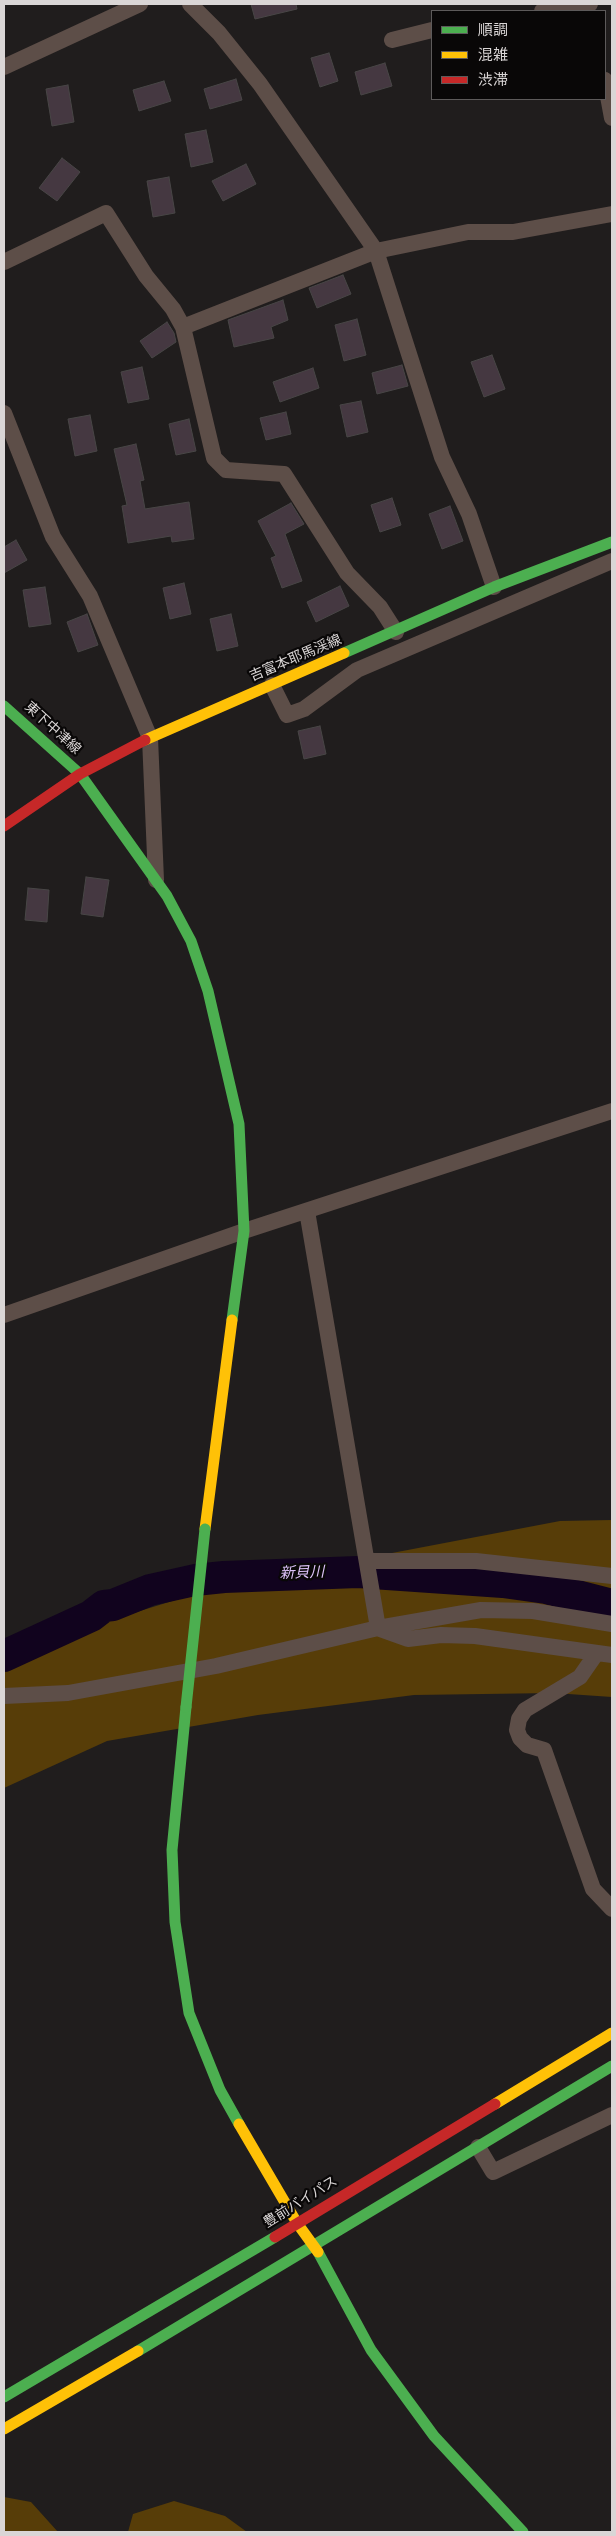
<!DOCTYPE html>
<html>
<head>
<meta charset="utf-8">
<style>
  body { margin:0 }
  #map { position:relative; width:616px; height:2536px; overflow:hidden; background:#201d1d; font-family:"Source Sans 3","Noto Sans JP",sans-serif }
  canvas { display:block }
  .frame { position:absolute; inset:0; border:5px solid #dad6d6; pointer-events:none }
  .legend { position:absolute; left:431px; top:10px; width:175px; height:90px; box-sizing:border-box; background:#090707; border:1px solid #5d5a5a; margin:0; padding:6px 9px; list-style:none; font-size:15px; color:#dad6d6 }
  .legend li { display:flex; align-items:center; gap:10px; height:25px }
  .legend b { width:25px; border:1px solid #5d5a5a }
</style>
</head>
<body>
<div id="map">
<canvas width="616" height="2536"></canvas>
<div class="frame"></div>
<ul class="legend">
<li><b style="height:6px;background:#4caf50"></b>順調</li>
<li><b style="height:6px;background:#ffc107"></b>混雑</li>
<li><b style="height:6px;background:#c62828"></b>渋滞</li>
</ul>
</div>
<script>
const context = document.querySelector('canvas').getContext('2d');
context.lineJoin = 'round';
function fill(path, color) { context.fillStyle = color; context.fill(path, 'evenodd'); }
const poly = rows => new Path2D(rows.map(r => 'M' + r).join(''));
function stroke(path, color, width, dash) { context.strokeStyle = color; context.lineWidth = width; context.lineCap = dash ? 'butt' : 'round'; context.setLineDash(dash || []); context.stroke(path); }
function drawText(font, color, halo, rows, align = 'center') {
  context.font = font + ' "Source Sans 3","Noto Sans JP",sans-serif'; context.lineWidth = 4.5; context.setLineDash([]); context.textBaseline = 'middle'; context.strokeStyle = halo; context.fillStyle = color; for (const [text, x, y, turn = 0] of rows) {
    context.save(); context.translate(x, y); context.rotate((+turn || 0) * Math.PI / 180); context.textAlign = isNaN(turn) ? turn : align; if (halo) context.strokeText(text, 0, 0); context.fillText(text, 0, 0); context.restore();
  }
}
fill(poly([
  [612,1520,612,1697,554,1693,414,1695,258,1715,107,1741,4,1788,4,1653,224,1585,560,1521],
  [4,2497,31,2502,58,2532,4,2532],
  [174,2501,225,2516,247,2532,128,2532,133,2514]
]), '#573d08');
stroke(poly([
  [4,1656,91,1616,104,1606,113,1605,150,1590,195,1580,224,1577,358,1572,503,1582,546,1588,612,1605]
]), '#11031e', 32);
const building = poly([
  [251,4,296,4,297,9,255,19,251,4],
  [329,53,338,81,320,87,311,58,329,53],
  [385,63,392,86,361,95,355,72,385,63],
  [236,79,242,100,210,109,204,89,236,79],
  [164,81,171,101,139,111,133,90,164,81],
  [68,85,74,122,52,126,46,89,68,85],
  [206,130,213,162,191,167,185,134,206,130],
  [62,158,80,172,57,201,39,188,62,158],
  [246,164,256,184,223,201,212,181,246,164],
  [169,177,175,213,153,217,147,181,169,177],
  [343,275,351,294,317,308,309,288,343,275],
  [283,300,288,320,271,327,274,338,234,347,228,320,283,300],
  [357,319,366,355,344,361,335,325,357,319],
  [167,322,174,333,176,342,152,358,140,341,167,322],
  [492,355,505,389,484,397,471,362,492,355],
  [402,365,408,386,377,394,372,373,402,365],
  [142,367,149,399,128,403,121,372,142,367],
  [313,368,319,388,280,402,273,382,313,368],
  [361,401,368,432,347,437,340,405,361,401],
  [286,412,291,434,266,440,260,418,286,412],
  [90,415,97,451,75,456,68,419,90,415],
  [189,419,196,451,176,455,169,424,189,419],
  [136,444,144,480,140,481,145,509,189,502,194,539,172,542,171,536,128,543,122,506,127,505,114,449,136,444],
  [392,498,401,525,380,532,371,505,392,498],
  [291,503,304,524,285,534,302,581,282,588,271,558,276,556,258,521,291,503],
  [450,506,463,541,442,549,429,514,450,506],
  [16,540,27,560,4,573,4,547,16,540],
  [184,583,191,614,170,619,163,588,184,583],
  [340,586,349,606,316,622,307,602,340,586],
  [45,587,51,624,29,627,23,590,45,587],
  [87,614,98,645,78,652,67,622,87,614],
  [231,614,238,646,217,651,210,619,231,614],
  [320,726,326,754,304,759,298,731,320,726],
  [86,877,109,880,103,917,81,914,86,877],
  [28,888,49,890,47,922,25,920,28,888]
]);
fill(building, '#453841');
stroke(building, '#484646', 1);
stroke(poly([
  [190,4,219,33,260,84,376,251,442,457,469,514,494,587],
  [542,11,590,4],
  [392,40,432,30],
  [4,67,140,4],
  [605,80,612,118],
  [4,262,106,213,146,276,173,309,183,327,214,458,226,470,284,474,347,573,380,607,396,632],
  [183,327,376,251,468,232,513,232,612,214],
  [4,413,53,537,90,596,150,738,156,880],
  [272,685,287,715,304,709,357,670,612,561],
  [307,1211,378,1628],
  [4,1315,244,1231,612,1111],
  [367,1561,476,1561,612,1576],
  [380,1629,408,1639,441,1635,475,1636,612,1655],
  [596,1654,580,1677,525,1710,519,1719,517,1730,520,1738,527,1745,544,1750,593,1889,612,1909],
  [4,1696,68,1693,216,1666,378,1628,481,1610,533,1611,612,1624],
  [478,2147,493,2172,612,2115]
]), '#5d4e48', 16);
stroke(poly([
  [344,653,494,587,612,542],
  [4,706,80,774,167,896,191,941,208,991,239,1124,244,1231,232,1320],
  [186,1707,172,1850,175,1922,189,2013,220,2090,239,2124],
  [318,2252,371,2350,434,2436,523,2532],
  [138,2351,612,2066],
  [4,2397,275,2237]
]), '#4caf50', 11);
stroke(poly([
  [145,740,344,653],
  [205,1529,232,1320],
  [495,2104,612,2033],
  [239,2124,297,2223,318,2252],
  [4,2429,138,2351]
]), '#ffc107', 11);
stroke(poly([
  [4,826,80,774,145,740],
  [275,2237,495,2104]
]), '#c62828', 11);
stroke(poly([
  [186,1707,205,1529]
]), '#4caf50', 11);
drawText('14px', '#dad6d6', '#090707', [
  ["吉富本耶馬渓線",296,659,-23],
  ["東下中津線",52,729,42],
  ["豊前バイパス",301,2203,-32]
]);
drawText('italic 15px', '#dec3fa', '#090707', [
  ["新貝川",302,1574,-2]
]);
</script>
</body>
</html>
